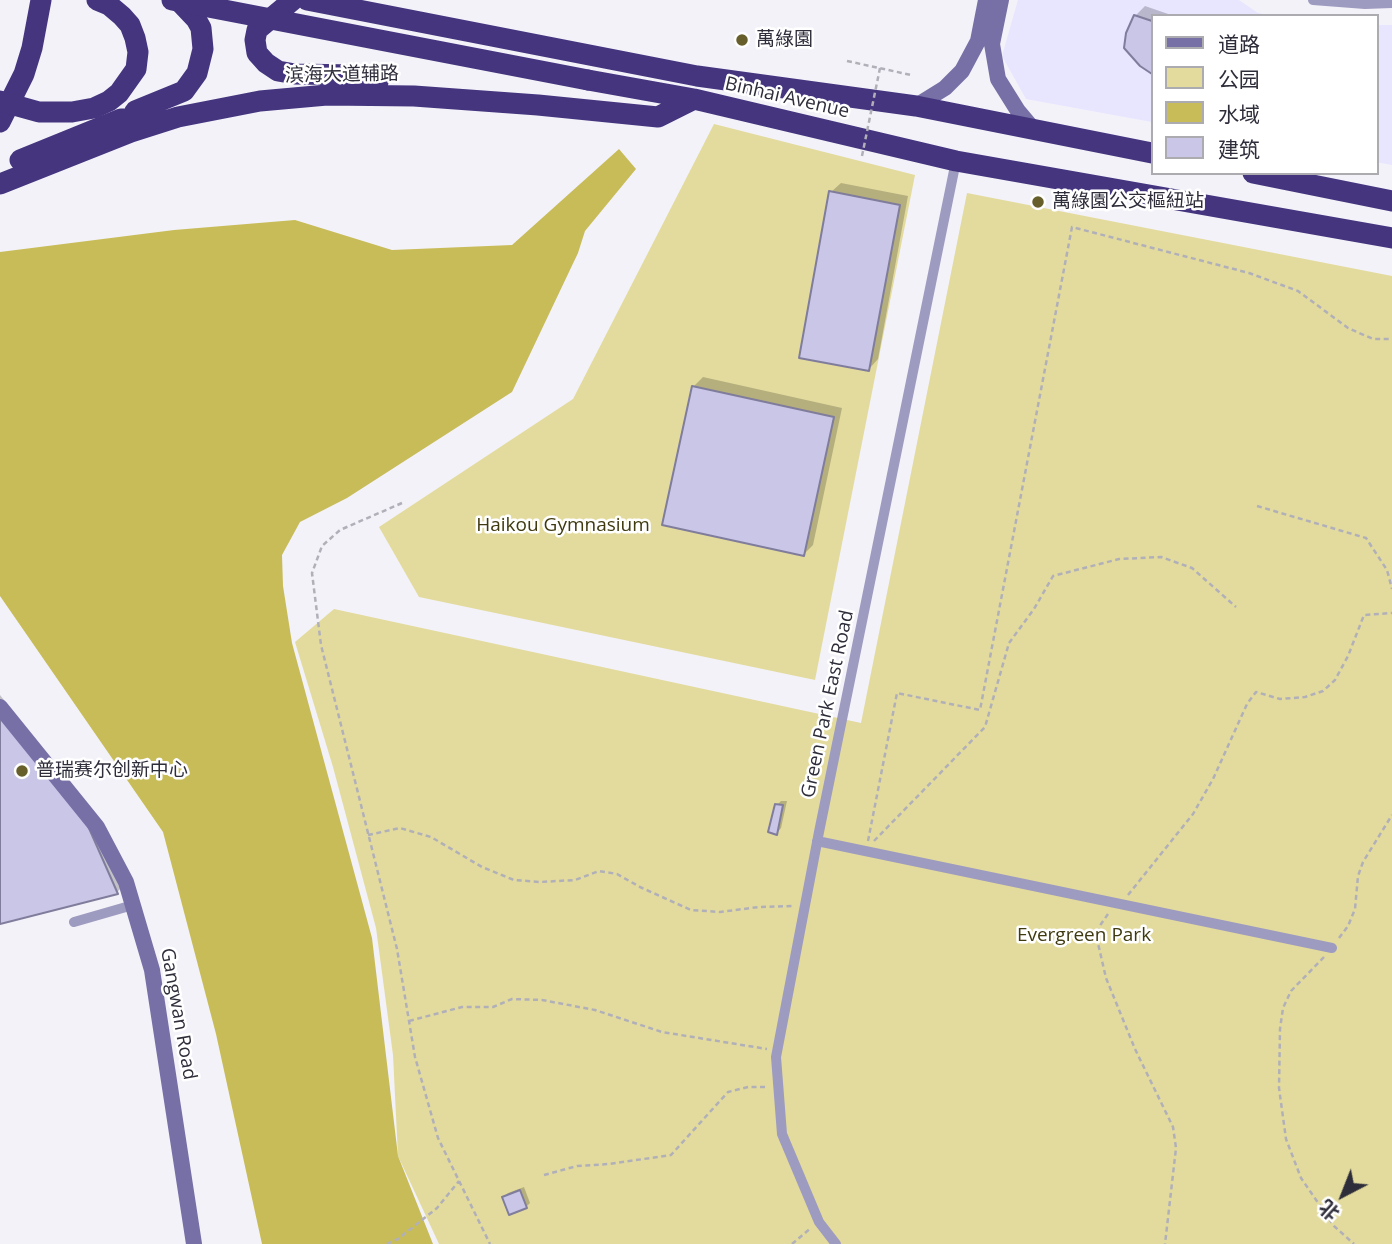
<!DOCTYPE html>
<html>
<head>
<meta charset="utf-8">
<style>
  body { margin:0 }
  #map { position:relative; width:1392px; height:1244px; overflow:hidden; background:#f3f2f9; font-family:"Open Sans","Noto Sans SC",sans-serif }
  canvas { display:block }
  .legend { position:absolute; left:1151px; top:14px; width:228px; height:161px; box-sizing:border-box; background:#fff; border:2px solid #ababb0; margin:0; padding:9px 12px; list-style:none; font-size:21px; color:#2e2d3a }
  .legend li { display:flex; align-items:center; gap:14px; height:35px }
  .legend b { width:35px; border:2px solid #ababb0 }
  .north { position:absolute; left:1308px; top:1160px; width:70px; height:70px; -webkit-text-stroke:5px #fff; paint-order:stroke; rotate:222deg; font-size:19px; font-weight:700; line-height:28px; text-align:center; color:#2e2d3a }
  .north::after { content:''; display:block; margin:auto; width:24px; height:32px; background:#2e2d3a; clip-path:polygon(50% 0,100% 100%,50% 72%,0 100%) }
</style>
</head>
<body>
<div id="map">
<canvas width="1392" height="1244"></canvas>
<ul class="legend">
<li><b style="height:9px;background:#7770a6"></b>道路</li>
<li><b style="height:19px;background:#e3db9d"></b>公园</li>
<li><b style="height:19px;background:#c8bc59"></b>水域</li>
<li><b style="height:19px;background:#c9c6e8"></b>建筑</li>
</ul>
<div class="north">北</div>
</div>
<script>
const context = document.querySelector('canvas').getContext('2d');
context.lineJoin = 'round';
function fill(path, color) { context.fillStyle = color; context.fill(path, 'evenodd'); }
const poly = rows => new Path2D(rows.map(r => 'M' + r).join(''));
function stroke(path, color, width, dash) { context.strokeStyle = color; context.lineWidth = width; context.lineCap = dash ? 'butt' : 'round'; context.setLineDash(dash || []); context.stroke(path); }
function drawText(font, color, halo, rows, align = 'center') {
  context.font = font + ' "Open Sans","Noto Sans SC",sans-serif'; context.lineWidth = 5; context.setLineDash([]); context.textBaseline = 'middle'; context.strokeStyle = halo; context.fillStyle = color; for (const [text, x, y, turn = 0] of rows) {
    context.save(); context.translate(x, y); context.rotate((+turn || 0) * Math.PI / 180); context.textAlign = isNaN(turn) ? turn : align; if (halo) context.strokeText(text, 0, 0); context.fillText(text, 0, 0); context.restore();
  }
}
fill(poly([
  [1018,0,1239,0,1258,13,1273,16,1152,16,1152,122,1026,99,1002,56],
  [1376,25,1392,25,1392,165,1376,162]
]), '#e8e5ff');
fill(poly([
  [714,124,915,175,815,680,419,597,379,527,573,399],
  [829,192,899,205,869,370,799,357],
  [692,386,834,417,804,556,662,525],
  [967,193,1392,276,1392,1244,439,1244,398,1156,393,1055,376,928,333,767,295,642,334,609,861,723]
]), '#e3db9d');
fill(poly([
  [619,149,636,169,585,231,578,253,512,392,347,498,300,522,282,555,283,586,292,643,372,938,398,1156,433,1244,262,1244,216,1034,163,832,0,596,0,252,174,230,295,220,392,250,512,245]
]), '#c8bc59');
fill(poly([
  [1145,6,1174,16,1152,16,1152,71,1142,64,1135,16],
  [841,183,908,196,878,359,869,369,831,192],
  [703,377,842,408,813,545,803,555,693,387],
  [0,695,97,817,127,883,117,892,0,923],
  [781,801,787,801,781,828,777,833,777,805],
  [524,1187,530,1203,526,1207,504,1197,508,1193]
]), '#0003');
const building = poly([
  [1134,15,1152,21,1152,74,1140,66,1124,48,1126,33,1134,15],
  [829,191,900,205,869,371,799,358,829,191],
  [692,386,834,417,804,556,662,525,692,386],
  [0,716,88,826,118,894,0,924,0,716],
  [775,804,783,805,777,835,768,832,775,804],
  [520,1190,527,1208,509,1215,502,1197,520,1190]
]);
fill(building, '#c9c6e8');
stroke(building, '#807d9c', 2);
stroke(poly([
  [847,61,911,75],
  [402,503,340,530,322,546,312,573,321,645,397,949,415,1057,438,1138,490,1244],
  [1257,506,1366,538,1387,570,1392,589],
  [368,835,400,828,431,837,482,867,514,880,540,882,575,880,599,871,617,874,640,887,691,910,720,912,759,907,795,906],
  [868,841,897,693,980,710,1072,227,1249,273,1298,291,1348,328,1373,339,1392,339],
  [874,841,985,727,1009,643,1034,609,1053,576,1119,559,1161,557,1192,568,1236,607],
  [1128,895,1193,814,1213,779,1247,704,1256,692,1280,699,1305,697,1323,691,1335,680,1348,656,1364,615,1392,613],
  [1108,914,1101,924,1097,939,1106,978,1135,1049,1173,1127,1176,1148,1165,1244],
  [1339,938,1348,926,1355,909,1358,876,1363,862,1392,815],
  [1324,957,1291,991,1283,1008,1280,1029,1279,1088,1286,1139,1301,1178,1334,1226,1354,1244],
  [409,1021,462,1007,493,1007,512,999,542,1000,595,1010,662,1032,767,1049],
  [544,1175,577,1166,609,1164,671,1155,728,1092,748,1087,768,1087],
  [387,1244,398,1239,437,1208,459,1181],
  [792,1244,811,1228]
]), '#b1b0b9', 2.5, [5, 3.5]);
stroke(poly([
  [1313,0,1365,4,1392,3],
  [817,841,1332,948],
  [74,922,133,905],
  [836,1244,819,1222,782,1134,776,1057,819,832,956,161]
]), '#9e9bc0', 10);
stroke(poly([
  [1001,0,992,44,998,79,1018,111,1034,130],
  [916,106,945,88,962,71,978,41,986,0],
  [0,707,97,827,126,882,152,970,194,1244]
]), '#7770a6', 16);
stroke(poly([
  [293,0,257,30,255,40,257,53,266,63,278,71,295,74,356,75,378,82],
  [307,0,697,76,916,106,1152,153],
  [588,80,694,99,956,161,1392,238],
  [135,111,184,91,197,73,203,49,201,28,196,19,178,0],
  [0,122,24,74,32,48,41,0],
  [20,160,121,119,134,119,151,114],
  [1253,173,1392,201],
  [0,184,131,132,178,117,260,101,327,95,414,96,538,105,658,117,694,99]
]), '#45357f', 21);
stroke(poly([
  [862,156,880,68]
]), '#b1b0b9', 2.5, [5, 3.5]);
stroke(poly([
  [172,0,588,80],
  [0,101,39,112,72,112,94,108,109,101,119,93,136,69,138,52,135,38,130,25,122,16,109,5,97,0]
]), '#45357f', 21);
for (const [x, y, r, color] of [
  [742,40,7,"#665f2c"],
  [1038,202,7,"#665f2c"],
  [22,771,7,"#665f2c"]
]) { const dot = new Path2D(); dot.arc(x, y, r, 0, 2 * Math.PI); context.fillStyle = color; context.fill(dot); stroke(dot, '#fff', 2.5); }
drawText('19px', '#2e2d3a', '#fff', [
  ["萬綠園",756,40],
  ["萬綠園公交樞紐站",1052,202],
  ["普瑞赛尔创新中心",36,771]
], 'left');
drawText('19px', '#2e2d3a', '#fff', [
  ["滨海大道辅路",342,75,-1],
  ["Binhai Avenue",787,98,13],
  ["Green Park East Road",828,704,-78],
  ["Gangwan Road",178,1014,80]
]);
drawText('19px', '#3f3a10', '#fff', [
  ["Haikou Gymnasium",563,526],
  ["Evergreen Park",1084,936]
]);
</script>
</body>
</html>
